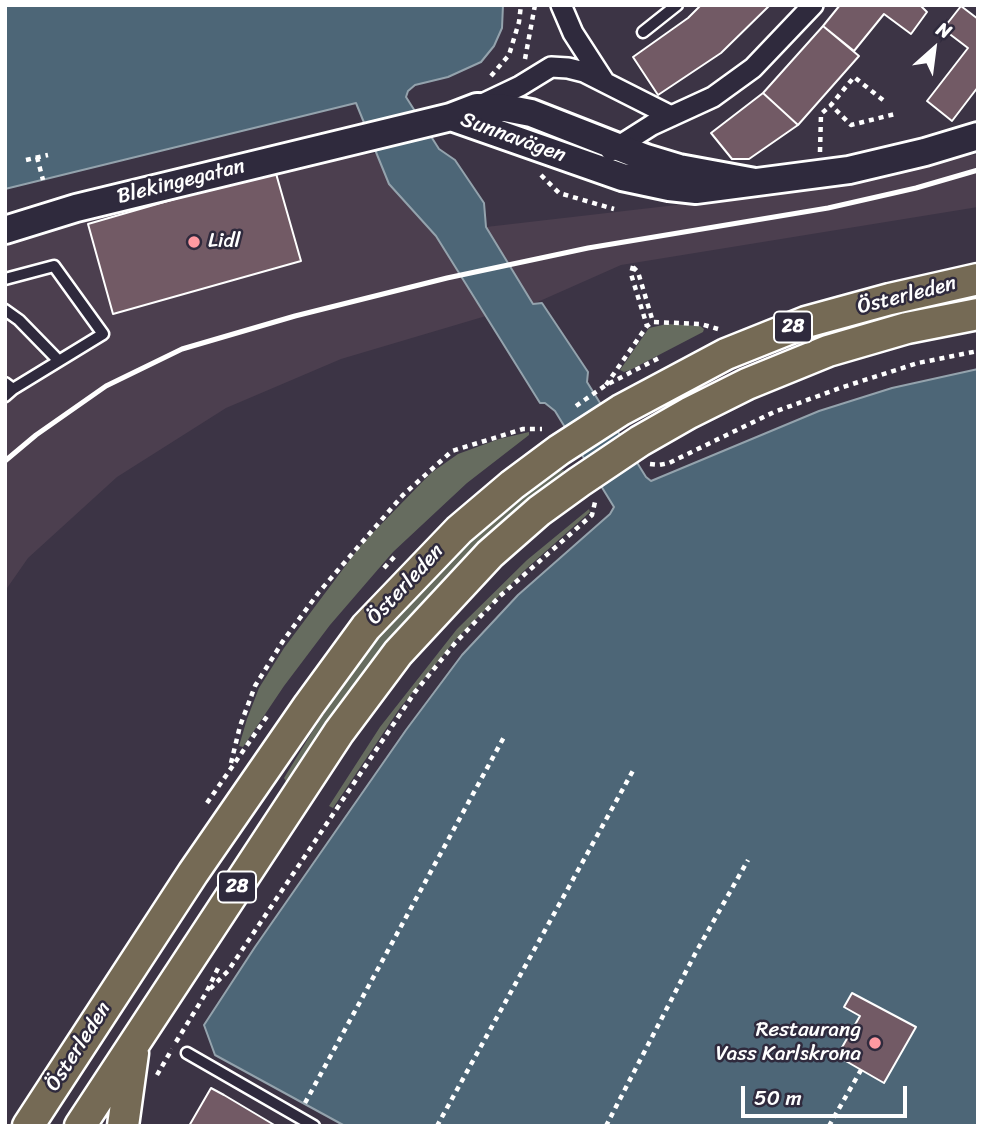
<!DOCTYPE html>
<html>
<head>
<meta charset="utf-8">
<style>
  body { margin:0 }
  #map { position:relative; width:983px; height:1131px; overflow:hidden; background:#3c3445; font-family:Sriracha,sans-serif }
  canvas { display:block }
  .frame { position:absolute; inset:0; border:7px solid #fff; pointer-events:none }
  .north { position:absolute; left:899px; top:14px; width:70px; height:70px; -webkit-text-stroke:5px #2f2a3d; paint-order:stroke; rotate:28deg; font-size:19px; font-weight:700; line-height:28px; text-align:center; color:#fff }
  .north::after { content:''; display:block; margin:auto; width:24px; height:32px; background:#fff; clip-path:polygon(50% 0,100% 100%,50% 72%,0 100%) }
  .scale { position:absolute; left:741px; top:1086px; width:166px; height:32px; box-sizing:border-box; border:4px solid #fff; border-top:0; padding-left:9px; font-size:21px; line-height:24px; white-space:nowrap; color:#fff; -webkit-text-stroke:5px #2f2a3d; paint-order:stroke }
</style>
</head>
<body>
<div id="map">
<canvas width="983" height="1131"></canvas>
<div class="frame"></div>
<div class="north">N</div>
<div class="scale">50 m</div>
</div>
<script>
const context = document.querySelector('canvas').getContext('2d');
context.lineJoin = 'round';
function fill(path, color) { context.fillStyle = color; context.fill(path, 'evenodd'); }
const poly = rows => new Path2D(rows.map(r => 'M' + r).join(''));
function stroke(path, color, width, dash) { context.strokeStyle = color; context.lineWidth = width; context.lineCap = dash ? 'butt' : 'round'; context.setLineDash(dash || []); context.stroke(path); }
function drawText(font, color, halo, rows, align = 'center') {
  context.font = font + ' Sriracha,sans-serif'; context.lineWidth = 5; context.setLineDash([]); context.textBaseline = 'middle'; context.strokeStyle = halo; context.fillStyle = color; for (const [text, x, y, turn = 0] of rows) {
    context.save(); context.translate(x, y); context.rotate((+turn || 0) * Math.PI / 180); context.textAlign = isNaN(turn) ? turn : align; if (halo) context.strokeText(text, 0, 0); context.fillText(text, 0, 0); context.restore();
  }
}
fill(poly([
  [378,153,389,184,436,236,486,316,341,359,226,408,117,477,28,558,5,591,5,237,286,166],
  [978,154,978,207,621,265,533,304,486,227,780,193]
]), '#4c3f4f');
fill(poly([
  [667,324,700,326,704,329,703,332,630,370,624,372,620,370,649,328],
  [529,432,529,435,467,483,393,552,330,625,284,686,243,747,239,746,247,719,259,688,284,648,361,545,431,473,458,454,499,439],
  [564,470,562,475,554,483,491,536,435,590,389,645,290,788,284,778,312,732,357,664,399,611,499,514,555,471],
  [589,509,590,512,526,569,457,638,400,708,333,808,329,806,380,727,457,629,527,560]
]), '#666c5f');
const water = poly([
  [5,5,503,5,502,28,494,46,481,62,448,77,415,85,408,91,406,97,439,149,455,160,484,203,486,227,533,304,542,303,588,372,587,382,646,477,651,481,819,411,892,388,978,369,978,1126,345,1126,215,1055,204,1025,255,947,406,730,462,655,518,595,610,514,614,507,555,411,545,403,540,403,436,236,389,184,356,103,5,189,5,5]
]);
fill(water, '#4d6677');
stroke(water, '#94a3ad', 2);
const building = poly([
  [701,5,770,5,721,53,658,95,633,57,688,18,701,5],
  [840,5,920,5,927,12,911,34,884,14,854,51,823,26,840,5],
  [961,6,978,19,978,87,952,121,927,101,968,48,943,29,961,6],
  [823,26,859,56,798,125,763,93,823,26],
  [763,93,798,125,749,159,732,159,711,133,763,93],
  [275,170,301,261,113,314,88,224,275,170],
  [852,993,916,1027,884,1083,837,1056,860,1016,844,1007,852,993],
  [211,1088,224,1095,276,1126,189,1126,211,1088]
]);
fill(building, '#725a65');
stroke(building, '#fff', 2);
const service = poly([
  [643,32,677,5],
  [5,279,54,266,103,334,13,389],
  [5,310,19,320,59,361],
  [5,383,13,389,5,396],
  [187,1053,314,1126]
]);
const minor = poly([
  [561,5,573,33,604,81],
  [480,105,520,86,551,67,568,68,584,72,671,116],
  [611,151,652,125,713,97,753,68,813,5]
]);
const secondary = poly([
  [451,117,622,177,669,187,696,190,849,170,925,152,978,136],
  [5,230,76,208,451,117,477,107,505,108,531,113,646,158,679,168,755,182]
]);
const primary = poly([
  [28,1126,193,873,309,705,366,627,459,530,512,485,559,450,621,410,726,354,806,322,890,299,978,279],
  [80,1126,339,732,398,653,490,554,539,511,579,482,640,441,689,413,747,384,828,351,907,328,978,314],
  [123,1126,133,1053]
]);
stroke(service, '#fff', 15);
stroke(minor, '#fff', 24);
stroke(secondary, '#fff', 32);
stroke(primary, '#fff', 35);
stroke(poly([
  [525,59,535,5],
  [491,76,509,55,519,22,521,5],
  [883,100,854,77,831,105,851,125,895,114],
  [820,152,821,114,831,105],
  [37,157,43,180],
  [26,160,48,155],
  [541,175,559,193,614,209],
  [633,266,631,274,647,326],
  [633,267,638,272,653,322],
  [606,385,647,326,653,322,701,324,718,329],
  [576,406,606,385,659,358],
  [650,464,659,465,669,463,774,412,843,387,918,363,978,351],
  [384,568,397,554],
  [231,763,240,726,255,686,283,641,319,592,403,495,452,451,523,429,542,429],
  [207,803,268,715],
  [210,989,228,971,415,692,456,642,500,596,592,515,595,502],
  [176,1042,206,993,220,964],
  [157,1075,172,1049],
  [305,1103,504,737],
  [437,1126,635,767],
  [606,1126,695,954,748,860],
  [829,1126,861,1070]
]), '#fff', 4.5, [5, 5]);
stroke(service, '#2f2a3d', 10);
stroke(minor, '#2f2a3d', 19);
stroke(secondary, '#2f2a3d', 26);
stroke(primary, '#756a55', 30);
stroke(poly([
  [5,461,36,435,106,386,182,349,295,316,447,278,588,248,828,208,916,188,978,170]
]), '#fff', 5);
for (const [x, y, r, color] of [
  [194,242,7,"#ff9aa2"],
  [875,1043,7,"#ff9aa2"]
]) { const dot = new Path2D(); dot.arc(x, y, r, 0, 2 * Math.PI); context.fillStyle = color; context.fill(dot); stroke(dot, '#2f2a3d', 2.5); }
for (const [x, y, w] of [
  [793,327,38],
  [237,887,38]
]) { const box = new Path2D(); box.roundRect(x - w / 2, y - 15.5, w, 31, 5); context.fillStyle = '#2f2a3d'; context.fill(box); stroke(box, '#fff', 2); }
drawText('bold 19px', '#fff', null, [
  ["28",793,327],
  ["28",237,887]
]);
drawText('21px', '#fff', '#2f2a3d', [
  ["Sunnavägen",513,138,20],
  ["Blekingegatan",181,182,-14],
  ["Österleden",907,296,-14],
  ["Österleden",406,585,-47],
  ["Österleden",79,1047,-57]
]);
drawText('21px', '#fff', '#2f2a3d', [
  ["Lidl",208,242],
  ["Restaurang",861,1031,"right"],
  ["Vass Karlskrona",861,1055,"right"]
], 'left');
</script>
</body>
</html>
